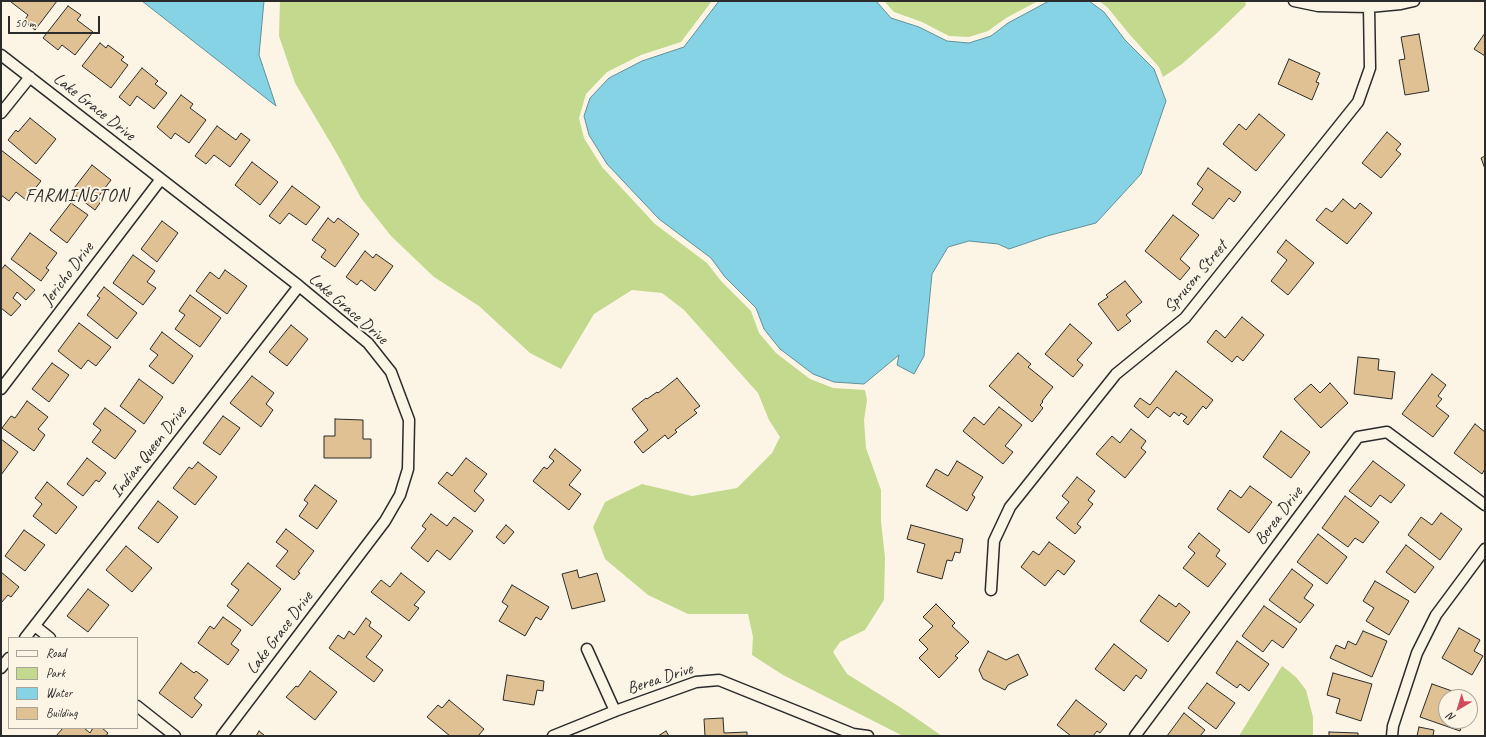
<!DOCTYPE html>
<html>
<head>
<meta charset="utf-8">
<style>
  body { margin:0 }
  #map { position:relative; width:1486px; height:737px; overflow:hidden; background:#fcf5e5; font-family:Caveat,sans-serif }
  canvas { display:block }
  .frame { position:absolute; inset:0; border:2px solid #2b2b2b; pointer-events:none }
  .legend { position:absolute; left:8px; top:637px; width:130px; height:92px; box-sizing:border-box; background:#fcf5e5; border:1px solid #a8a49b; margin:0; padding:5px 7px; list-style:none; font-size:12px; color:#2b2b2b }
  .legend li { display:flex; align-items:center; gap:8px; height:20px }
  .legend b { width:20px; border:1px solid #a8a49b }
  .north { position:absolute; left:1438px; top:689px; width:40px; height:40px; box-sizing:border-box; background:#fcf5e5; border:1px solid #a8a49b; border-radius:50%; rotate:218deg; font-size:11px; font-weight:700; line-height:16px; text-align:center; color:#2b2b2b }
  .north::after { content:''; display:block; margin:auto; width:14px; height:18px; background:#d1495b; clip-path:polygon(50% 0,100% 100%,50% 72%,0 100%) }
  .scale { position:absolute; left:8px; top:16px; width:92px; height:18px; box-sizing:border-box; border:2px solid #2b2b2b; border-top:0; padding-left:5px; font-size:12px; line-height:14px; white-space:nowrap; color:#2b2b2b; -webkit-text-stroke:3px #fcf5e5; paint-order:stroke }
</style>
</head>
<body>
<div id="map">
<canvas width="1486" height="737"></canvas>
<div class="frame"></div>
<ul class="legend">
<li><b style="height:5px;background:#fcf5e5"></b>Road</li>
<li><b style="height:11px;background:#c3d98e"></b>Park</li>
<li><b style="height:11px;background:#85d3e4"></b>Water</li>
<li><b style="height:11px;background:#e0c193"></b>Building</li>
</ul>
<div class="north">N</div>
<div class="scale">50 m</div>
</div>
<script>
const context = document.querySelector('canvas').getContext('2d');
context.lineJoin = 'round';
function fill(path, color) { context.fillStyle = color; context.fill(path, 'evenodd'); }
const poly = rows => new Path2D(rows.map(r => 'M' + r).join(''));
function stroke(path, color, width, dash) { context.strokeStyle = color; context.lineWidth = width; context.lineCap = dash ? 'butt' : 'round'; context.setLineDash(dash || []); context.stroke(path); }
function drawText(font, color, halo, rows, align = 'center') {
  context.font = font + ' Caveat,sans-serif'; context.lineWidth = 4; context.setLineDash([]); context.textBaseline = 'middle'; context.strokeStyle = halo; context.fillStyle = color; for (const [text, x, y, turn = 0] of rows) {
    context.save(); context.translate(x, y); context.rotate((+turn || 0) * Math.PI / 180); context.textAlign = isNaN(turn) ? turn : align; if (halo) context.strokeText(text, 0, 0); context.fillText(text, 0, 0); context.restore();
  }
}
fill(poly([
  [280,1,712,1,681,42,641,55,607,72,586,94,579,118,584,138,602,167,655,224,707,263,721,281,751,311,759,333,776,353,810,379,833,388,865,390,867,400,864,420,866,448,881,490,881,521,885,558,884,600,865,630,840,642,833,652,847,674,903,709,942,736,903,736,783,675,752,655,753,637,748,614,688,614,648,595,605,559,593,527,605,502,642,484,692,496,737,488,772,453,780,437,769,420,758,393,684,310,662,293,632,290,594,314,561,369,530,353,479,306,434,277,391,236,361,198,336,152,295,83,279,36],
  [884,1,1038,1,1006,18,988,31,969,37,949,36,922,22,894,12],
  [1099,1,1245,1,1246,5,1217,33,1182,64,1163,77,1159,67,1130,35,1108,8],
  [1282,666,1296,677,1306,690,1313,717,1313,736,1239,736]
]), '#c3d98e');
const water = poly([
  [142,1,264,1,259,55,276,106,142,1],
  [719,1,876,1,891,18,919,27,947,41,969,43,991,36,1008,23,1049,1,1089,1,1104,12,1125,40,1154,69,1166,101,1141,174,1096,223,1047,236,1009,249,998,244,969,241,948,247,932,274,924,356,914,374,897,365,899,355,864,384,834,382,813,374,780,349,764,329,756,308,725,277,711,258,659,219,607,164,589,135,584,116,590,98,609,78,642,61,684,47,719,1]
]);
fill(water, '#85d3e4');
stroke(water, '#61909a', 1);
const building = poly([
  [12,1,57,1,35,30,24,21,28,15,11,2,12,1],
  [68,6,81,15,77,20,93,32,75,55,62,45,58,50,43,38,68,6],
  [1485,33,1485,56,1474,49,1485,33],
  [1419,34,1429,91,1405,95,1399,60,1405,59,1401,37,1419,34],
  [100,43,106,48,108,45,124,57,121,60,128,65,111,88,82,66,100,43],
  [1289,59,1320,73,1316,82,1319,83,1312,100,1278,84,1289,59],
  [142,68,158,81,155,84,167,93,154,109,137,96,130,106,119,97,142,68],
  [181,95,193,104,190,108,206,120,189,143,175,133,171,139,157,127,181,95],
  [1259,114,1285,135,1256,171,1223,144,1239,124,1246,130,1259,114],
  [30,118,56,139,36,164,8,140,16,130,18,132,30,118],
  [217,126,236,140,241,133,250,140,230,167,214,155,206,164,195,156,217,126],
  [1387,132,1401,144,1396,150,1401,154,1381,178,1362,163,1387,132],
  [1,150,41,181,26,200,16,192,9,201,1,195,1,150],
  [1485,156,1485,169,1481,158,1485,156],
  [252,162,278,182,260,205,235,185,252,162],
  [92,165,111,180,98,197,102,200,95,210,71,192,92,165],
  [1208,168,1241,192,1234,202,1229,198,1213,219,1192,204,1203,189,1197,184,1208,168],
  [292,186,320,207,306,225,289,213,280,224,269,216,292,186],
  [1343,199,1355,209,1360,203,1372,213,1347,244,1316,220,1326,208,1332,212,1343,199],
  [71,203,88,215,67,243,50,230,71,203],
  [1173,215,1199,235,1180,259,1190,268,1180,280,1145,251,1173,215],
  [328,218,334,223,338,218,359,234,335,267,321,257,326,250,312,240,328,218],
  [162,221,178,233,157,262,141,249,162,221],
  [30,233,57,253,46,268,49,270,41,281,11,259,30,233],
  [1286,240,1314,263,1288,295,1271,281,1287,260,1277,252,1286,240],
  [365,251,373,258,376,254,393,266,375,291,361,280,357,285,346,277,365,251],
  [133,255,155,271,147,282,156,288,143,305,113,283,133,255],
  [5,265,35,290,26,300,17,292,13,298,21,305,11,316,1,308,1,270,5,265],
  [225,270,247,286,227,314,196,291,210,272,219,279,225,270],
  [1125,281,1142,302,1126,315,1131,321,1118,331,1098,304,1108,297,1106,295,1125,281],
  [104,287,137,313,117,339,87,315,100,298,97,296,104,287],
  [190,295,221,318,200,347,175,329,185,315,179,311,190,295],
  [1242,317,1264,335,1243,361,1237,356,1232,362,1207,342,1216,330,1225,338,1242,317],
  [79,323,111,347,96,366,88,360,81,369,58,351,79,323],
  [1070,324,1092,343,1077,360,1083,365,1073,377,1045,354,1070,324],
  [291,325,308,339,287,366,269,352,291,325],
  [162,332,193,356,173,384,149,366,158,355,150,349,162,332],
  [1018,353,1031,364,1028,367,1053,387,1042,401,1043,402,1040,405,1043,408,1032,422,989,386,1018,353],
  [1358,357,1379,359,1378,370,1395,372,1392,399,1354,394,1358,357],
  [52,363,69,375,49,402,32,389,52,363],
  [1176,371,1213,400,1206,409,1203,406,1188,425,1183,421,1187,417,1181,413,1179,416,1174,412,1170,417,1157,407,1148,418,1134,406,1140,398,1150,405,1176,371],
  [1432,374,1446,385,1438,396,1442,399,1436,406,1449,416,1433,437,1402,414,1432,374],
  [252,376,274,393,266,404,273,410,261,427,230,403,252,376],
  [677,378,700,406,694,410,697,413,675,430,677,432,668,439,665,435,643,453,634,442,648,430,632,409,646,398,647,399,657,392,658,393,677,378],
  [139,379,163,397,144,424,120,406,139,379],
  [1330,383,1348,403,1321,428,1294,399,1311,384,1320,393,1330,383],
  [27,401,48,417,38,429,45,435,34,451,2,428,11,416,15,418,27,401],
  [999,407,1022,425,1005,446,1013,452,1003,464,963,431,974,417,984,425,999,407],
  [105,408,136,431,115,459,92,442,101,430,93,424,105,408],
  [223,416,240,428,220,455,203,443,223,416],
  [335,419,363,420,363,439,371,439,371,458,324,458,324,436,335,436,335,419],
  [1475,424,1485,432,1485,469,1482,474,1454,453,1475,424],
  [1131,429,1146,441,1141,448,1146,452,1125,478,1096,454,1112,436,1120,443,1131,429],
  [1281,431,1310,452,1291,478,1263,457,1281,431],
  [1,439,18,452,1,475,1,439],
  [555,449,581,470,569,485,581,494,569,510,533,481,544,467,547,469,554,461,549,457,555,449],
  [87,458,106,473,99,482,96,480,83,496,67,484,87,458],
  [466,458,487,474,474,491,484,500,475,512,438,483,447,472,452,476,466,458],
  [957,461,983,477,972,495,975,497,967,511,926,486,936,469,948,476,957,461],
  [1373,461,1405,485,1391,503,1380,495,1371,507,1349,491,1373,461],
  [198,462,217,477,195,505,173,488,189,467,192,469,198,462],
  [1077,477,1095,491,1088,500,1093,504,1077,524,1081,527,1075,534,1056,518,1069,502,1062,496,1077,477],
  [47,482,77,507,56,534,33,516,42,504,35,498,47,482],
  [315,485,337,501,317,529,299,516,308,503,304,500,315,485],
  [1250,486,1272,502,1249,533,1217,509,1230,490,1241,498,1250,486],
  [1345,496,1379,522,1363,543,1355,538,1348,547,1322,528,1345,496],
  [158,501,178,517,158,543,138,528,158,501],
  [1441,513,1462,529,1440,560,1408,535,1421,517,1432,525,1441,513],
  [431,514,447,526,454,517,473,531,450,560,437,550,428,562,411,548,426,529,422,526,431,514],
  [506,525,514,532,504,544,496,537,506,525],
  [911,525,963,539,960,553,955,552,952,561,947,560,942,579,917,572,925,544,907,539,911,525],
  [286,529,314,551,298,572,300,573,294,580,276,566,288,551,276,542,286,529],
  [24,530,45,545,25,571,5,556,24,530],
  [1199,533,1220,550,1216,556,1226,564,1208,587,1183,568,1195,553,1188,547,1199,533],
  [1318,534,1347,557,1327,584,1297,562,1318,534],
  [1049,542,1075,561,1064,575,1058,570,1045,586,1021,567,1033,551,1039,555,1049,542],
  [1406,545,1434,567,1415,593,1386,572,1406,545],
  [126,546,152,568,132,592,106,570,126,546],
  [248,563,281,589,252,626,227,606,239,590,231,584,248,563],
  [1292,569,1313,585,1304,598,1314,605,1300,623,1269,600,1292,569],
  [577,570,579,578,597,573,605,601,572,609,562,574,577,570],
  [1,572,19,587,11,597,8,595,1,603,1,572],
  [401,573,425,592,414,605,419,608,409,621,371,592,381,580,390,587,401,573],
  [1375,581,1409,601,1389,635,1366,621,1374,608,1363,601,1375,581],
  [512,585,549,607,541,620,536,617,525,636,499,621,508,606,502,602,512,585],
  [88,589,109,605,88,632,67,616,88,589],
  [1159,595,1176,607,1179,603,1190,612,1168,642,1140,621,1159,595],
  [936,604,955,623,952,626,969,642,955,656,958,658,939,678,919,658,928,649,919,640,933,626,923,617,936,604],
  [1264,606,1297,629,1283,648,1272,640,1263,652,1242,636,1264,606],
  [223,617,241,630,231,644,239,650,228,665,198,643,210,626,214,629,223,617],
  [366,618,371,622,369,626,382,636,366,657,383,670,374,682,329,648,338,635,344,639,349,631,354,635,366,618],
  [1459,628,1480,640,1474,651,1483,656,1472,675,1442,658,1459,628],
  [1363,631,1387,641,1372,677,1330,658,1336,645,1345,649,1348,641,1356,645,1363,631],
  [1237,641,1269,664,1249,691,1240,684,1237,688,1216,673,1237,641],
  [1114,644,1147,670,1141,679,1136,675,1124,691,1095,669,1114,644],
  [988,651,1006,660,1018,654,1028,675,1008,685,1005,690,983,679,979,670,988,651],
  [181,663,194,673,196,671,208,680,194,698,202,705,192,718,159,693,181,663],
  [310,671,337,692,315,720,286,697,296,686,298,687,310,671],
  [1333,673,1372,684,1361,721,1336,713,1340,699,1327,695,1333,673],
  [507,675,544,681,543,691,537,690,534,705,503,700,507,675],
  [1207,683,1235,703,1216,729,1188,708,1207,683],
  [1432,684,1458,693,1456,697,1446,697,1446,721,1463,721,1460,731,1420,717,1432,684],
  [449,700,484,729,478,736,450,736,427,717,438,705,442,708,449,700],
  [1076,700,1107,724,1100,733,1097,731,1093,736,1071,736,1057,725,1076,700],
  [1184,713,1205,730,1200,736,1167,736,1184,713],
  [723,718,724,733,747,732,747,736,705,736,704,719,723,718],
  [1419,727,1434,730,1433,736,1417,736,1419,727],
  [63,728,84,728,90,733,93,728,102,728,108,733,106,736,56,736,63,728],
  [259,731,265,736,256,736,259,731],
  [666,731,669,736,658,736,666,731],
  [1329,732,1358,733,1358,736,1329,736,1329,732]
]);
fill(building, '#e0c193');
stroke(building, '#2b2b2b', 1);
const street = poly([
  [1294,1,1318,6,1369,7,1401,4,1414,1],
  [1,55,299,286,368,343,391,372,409,420,408,469,400,495,385,521,222,736],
  [1,113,30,77],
  [1,389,161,179],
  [991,590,994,541,1010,507,1116,374,1185,318,1358,102,1370,68,1369,7],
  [35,626,50,638],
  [25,638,299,286],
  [587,649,615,711],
  [1,668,9,658],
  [137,706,175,736],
  [553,736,615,711,696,682,719,680,853,734,868,736],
  [1135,736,1358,437,1387,432,1485,505],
  [1392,736,1393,726,1417,653,1436,615,1485,549]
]);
stroke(street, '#2b2b2b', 13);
stroke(street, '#fcf5e5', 10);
drawText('17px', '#2b2b2b', '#fcf5e5', [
  ["Lake Grace Drive",94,107,38],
  ["Jericho Drive",68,274,-53],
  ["Spruson Street",1196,277,-50],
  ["Lake Grace Drive",348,309,41],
  ["Indian Queen Drive",149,452,-52],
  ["Berea Drive",1279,516,-53],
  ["Lake Grace Drive",280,633,-53],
  ["Berea Drive",660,679,-18]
]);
context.letterSpacing = '1px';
drawText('18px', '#2b2b2b', '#fcf5e5', [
  ["FARMINGTON",77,196]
]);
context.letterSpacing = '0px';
</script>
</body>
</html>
